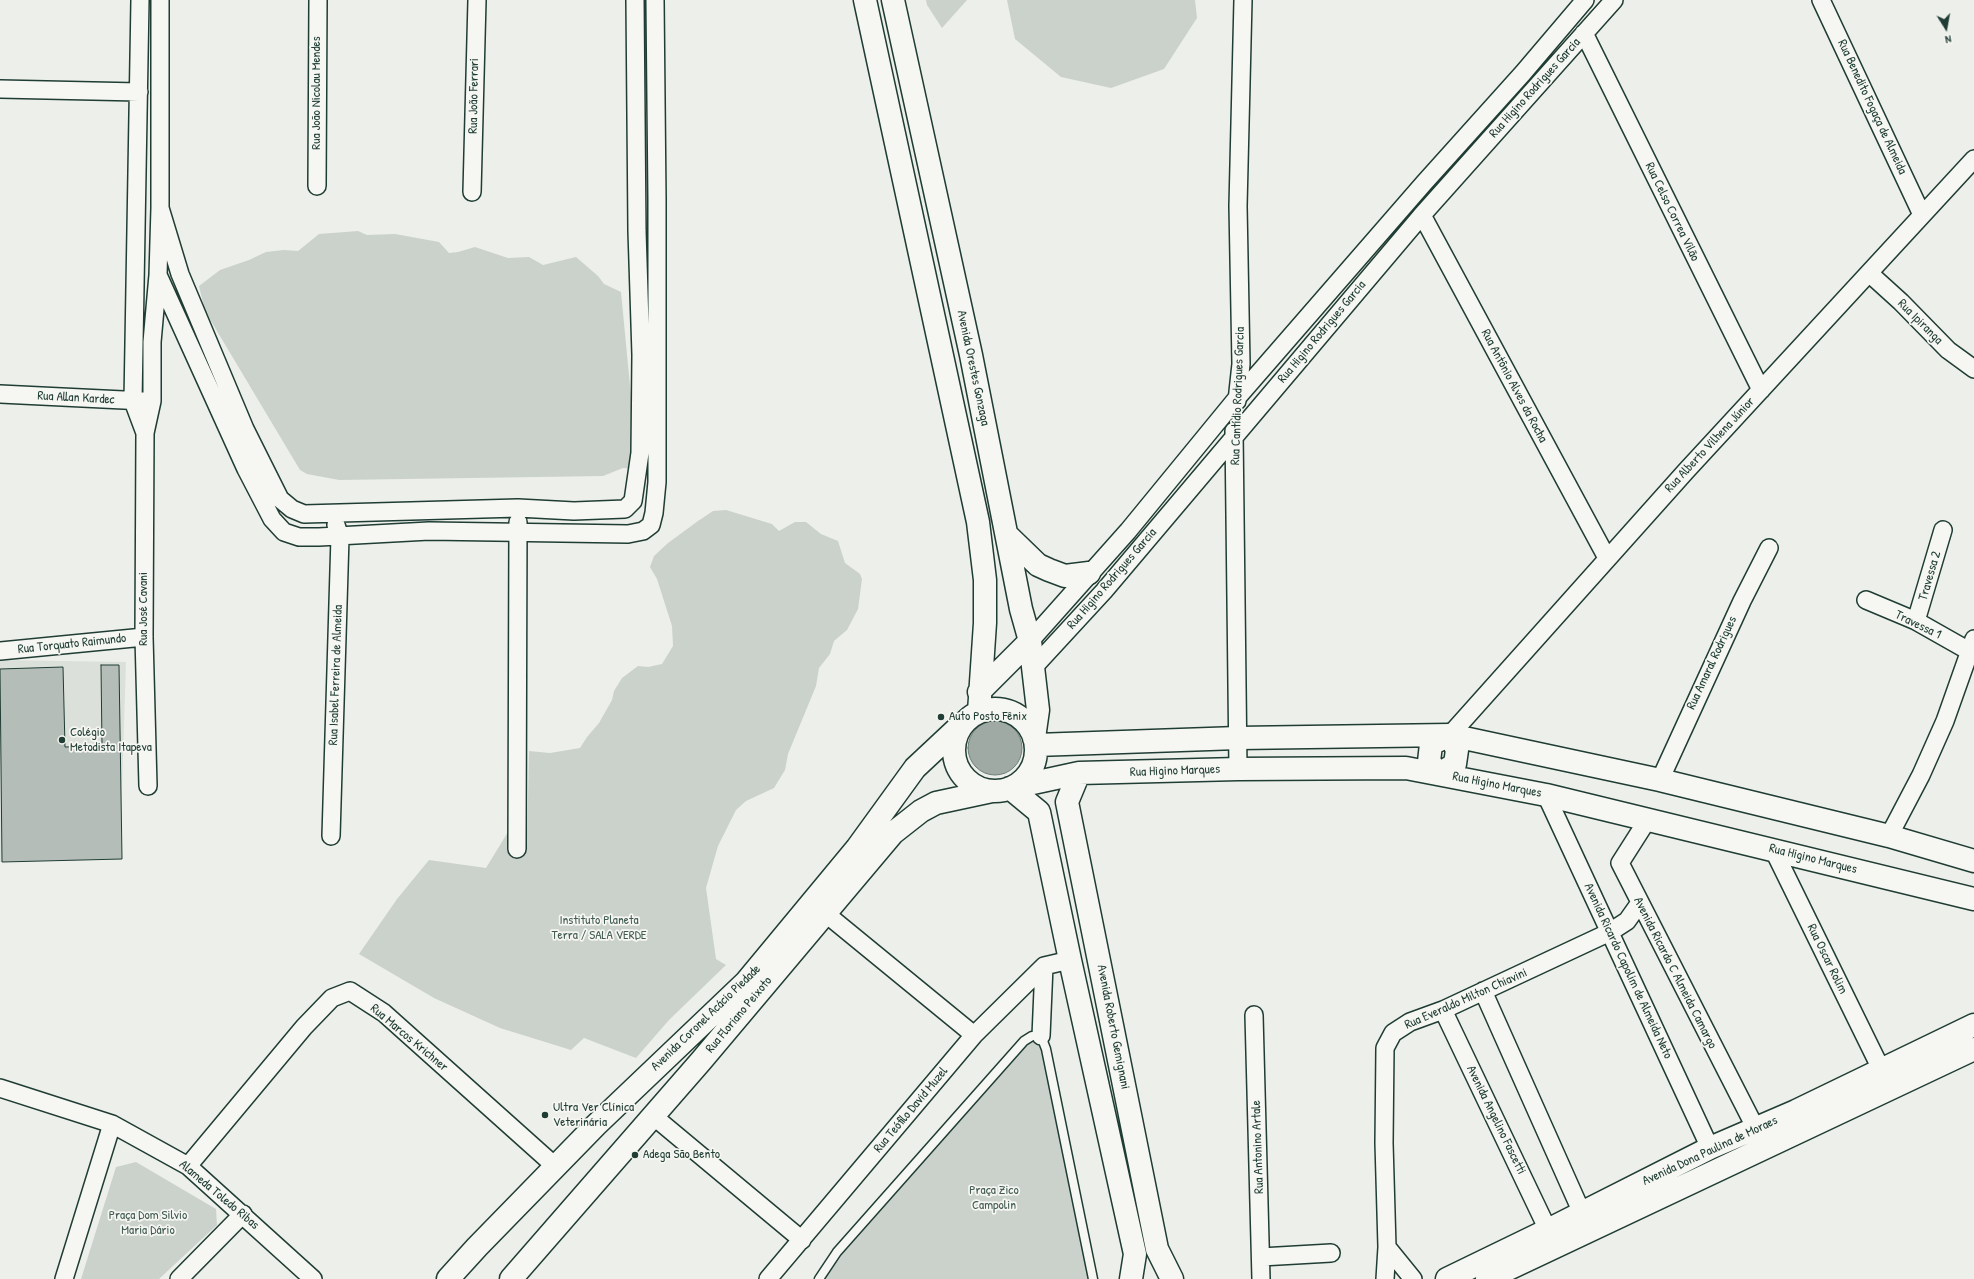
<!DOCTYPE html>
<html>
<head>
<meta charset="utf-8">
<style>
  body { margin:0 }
  #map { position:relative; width:1974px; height:1279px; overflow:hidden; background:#edefea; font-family:"Patrick Hand",sans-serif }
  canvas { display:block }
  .north { position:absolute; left:1926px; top:8px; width:40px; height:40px; -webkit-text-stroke:3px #f6f6f2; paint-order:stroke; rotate:169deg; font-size:11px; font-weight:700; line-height:16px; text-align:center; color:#1f3d34 }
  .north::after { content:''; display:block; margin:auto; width:14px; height:18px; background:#1f3d34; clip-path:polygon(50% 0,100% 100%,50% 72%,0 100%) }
</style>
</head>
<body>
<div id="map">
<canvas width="1974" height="1279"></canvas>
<div class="north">N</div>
</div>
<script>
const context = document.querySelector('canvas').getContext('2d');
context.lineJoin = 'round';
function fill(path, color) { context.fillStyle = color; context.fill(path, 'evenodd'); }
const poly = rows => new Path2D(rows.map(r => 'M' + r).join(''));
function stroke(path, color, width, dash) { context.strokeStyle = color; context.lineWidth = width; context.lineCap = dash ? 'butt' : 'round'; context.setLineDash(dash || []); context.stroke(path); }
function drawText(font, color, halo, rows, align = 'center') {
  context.font = font + ' "Patrick Hand",sans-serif'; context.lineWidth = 3.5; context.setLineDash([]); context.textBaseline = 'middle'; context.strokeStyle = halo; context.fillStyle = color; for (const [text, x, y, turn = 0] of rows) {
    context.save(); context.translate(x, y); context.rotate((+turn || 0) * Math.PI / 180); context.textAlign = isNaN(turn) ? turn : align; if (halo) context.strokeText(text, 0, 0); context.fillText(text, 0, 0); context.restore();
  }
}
fill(poly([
  [0,660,126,662,121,819,71,860,0,862]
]), '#dce0db');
fill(poly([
  [926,0,967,0,942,28,927,5],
  [1007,0,1195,0,1197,18,1164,69,1111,88,1061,77,1015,39],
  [358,231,367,235,395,234,439,242,449,253,458,252,475,247,508,258,529,257,543,265,576,257,598,276,604,284,621,292,638,469,623,468,603,476,339,480,307,474,300,470,205,311,199,286,220,270,249,260,266,252,284,250,298,251,319,234],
  [726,510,772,524,779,531,795,522,806,522,821,534,838,541,845,563,860,574,862,579,858,609,847,630,834,641,830,654,819,668,816,686,788,754,785,770,774,788,746,801,736,810,718,846,706,888,716,959,726,965,669,1020,636,1058,584,1038,571,1050,500,1028,434,998,359,954,397,899,429,860,486,868,508,832,527,846,529,751,550,753,580,748,587,737,599,723,612,700,614,691,622,678,638,666,648,667,662,664,673,646,672,626,657,579,650,567,654,556,668,543,698,521,713,511],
  [1040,1037,1092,1279,820,1279,829,1265,1024,1042],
  [136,1162,216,1209,217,1225,159,1279,81,1279,116,1167]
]), '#cbd2cc');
const water = poly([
  '968 748a27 27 0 1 1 54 0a27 27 0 1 1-54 0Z'
]);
fill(water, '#9faaa4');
stroke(water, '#6c7e77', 1);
const building = poly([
  [101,665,119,665,122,859,2,862,0,669,63,667,65,747,102,746,101,665]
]);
fill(building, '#b4bdb8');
stroke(building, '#1f3d34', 1);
const lane = poly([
  [819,1279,837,1252,1024,1041,1032,1036,1041,1036,1046,1049,1093,1279]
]);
const street = poly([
  [140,0,133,401,145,433],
  [1821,0,1922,215],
  [1584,33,1761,390],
  [0,89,139,92],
  [317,186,318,0],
  [472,192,477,0],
  [160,208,180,274,245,429,280,499,292,509,304,514,518,508,574,511,625,509,633,501,640,453,641,355,637,231,635,0],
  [1422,215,1607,558],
  [1869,273,1901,302,1948,350,1974,369],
  [158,275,246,469,272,519,284,532,299,537,319,537,429,531,628,534,643,531,651,525,654,513,657,482,657,200,655,0],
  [0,394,144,401],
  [1237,401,1241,364,1238,206,1243,0],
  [1234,431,1238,769],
  [1866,600,1916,621,1969,651],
  [1916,621,1943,530],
  [1030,641,1128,531,1237,398,1424,183,1523,73,1585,0],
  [0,651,144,637],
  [1033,668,1104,591,1422,215,1614,0],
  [1450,735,1686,471,1974,159],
  [1660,780,1742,601,1769,548],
  [148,786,144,637,145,433,152,401,152,342,158,275,160,208,160,0],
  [1546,795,1710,1148],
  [1648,819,1620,863,1756,1129],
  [331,836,340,537,336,525],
  [1889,836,1921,775,1945,721,1974,639],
  [517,849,518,522],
  [1773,849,1881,1069],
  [825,913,974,1035],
  [1483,991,1582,1213],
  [1443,1010,1548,1230],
  [1254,1015,1261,1279],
  [1041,1036,1044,966],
  [0,1088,112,1124,188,1166,313,1279],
  [652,1115,802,1240],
  [188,1166,304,1027,332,998,350,991,384,1013,556,1167],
  [1387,1247,1413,1279],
  [1261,1257,1331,1253],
  [64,1279,112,1124],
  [179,1279,243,1214],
  [768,1279,974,1035,1044,966,1070,960],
  [1385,1279,1387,1247,1384,1143,1385,1048,1393,1033,1410,1022,1443,1010,1610,932,1627,921,1639,904]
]);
const secondary = poly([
  [865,0,978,522,985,580,985,623,979,712],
  [893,0,971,355,1021,609,1030,641,1038,710,1034,738],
  [1007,535,1038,565,1049,570,1065,576,1089,573],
  [979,692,1030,641],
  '954 750a41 41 0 1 1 82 0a41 41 0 1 1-82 0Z',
  [1450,735,1457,750,1455,764,1439,774,1429,762,1431,744,1450,735],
  [1036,745,1238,738,1450,735,1660,780,1889,836,1974,861],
  [1079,773,1067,802,1157,1249,1172,1279],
  [1010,788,1079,773,1238,769,1406,768,1546,795,1974,899],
  [1010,788,1039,812,1070,960,1135,1254,1131,1279],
  [448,1279,477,1247,596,1125,746,982,857,848,915,768,962,724],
  [511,1279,701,1061,893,833,921,811,936,803,992,791],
  [1447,1279,1548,1230,1710,1148,1796,1111,1974,1025],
  [1487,1279,1974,1049]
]);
stroke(lane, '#1f3d34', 11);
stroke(street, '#1f3d34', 20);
stroke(secondary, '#1f3d34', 25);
stroke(lane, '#f6f6f2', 8);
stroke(street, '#f6f6f2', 17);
stroke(secondary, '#f6f6f2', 22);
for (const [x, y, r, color] of [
  [941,717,4,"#1f3d34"],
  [62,740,4,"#1f3d34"],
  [545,1115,4,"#1f3d34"],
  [635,1155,4,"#1f3d34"]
]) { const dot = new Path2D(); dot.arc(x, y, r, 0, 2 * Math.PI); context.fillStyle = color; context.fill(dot); stroke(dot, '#f6f6f2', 1.5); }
drawText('13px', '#1f3d34', '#f6f6f2', [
  ["Rua Higino Rodrigues Garcia",1535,88,-48],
  ["Rua João Nicolau Mendes",317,93,-90],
  ["Rua João Ferrari",474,96,-89],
  ["Rua Benedito Fogaça de Almeida",1872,107,65],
  ["Rua Celso Correa Vilão",1672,212,64],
  ["Rua Ipiranga",1920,322,45],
  ["Rua Higino Rodrigues Garcia",1322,332,-50],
  ["Avenida Orestes Gonzaga",973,368,78],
  ["Rua Antônio Alves da Rocha",1514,386,62],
  ["Rua Cantídio Rodrigues Garcia",1238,396,-88],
  ["Rua Allan Kardec",76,398,3],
  ["Rua Alberto Vilhena Júnior",1710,445,-47],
  ["Travessa 2",1930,576,-74],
  ["Rua Higino Rodrigues Garcia",1112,579,-49],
  ["Rua José Cavani",144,609,-90],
  ["Travessa 1",1918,625,26],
  ["Rua Torquato Raimundo",72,644,-6],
  ["Rua Amaral Rodrigues",1712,663,-65],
  ["Rua Isabel Ferreira de Almeida",336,675,-88],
  ["Rua Higino Marques",1175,771,-2],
  ["Rua Higino Marques",1497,785,11],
  ["Rua Higino Marques",1813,859,14],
  ["Rua Oscar Rolim",1827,959,64],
  ["Avenida Ricardo Capolim de Almeida Neto",1628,971,65],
  ["Avenida Ricardo C Almeida Camargo",1675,973,63],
  ["Rua Everaldo Milton Chiavini",1466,999,-24],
  ["Rua Floriano Peixoto",739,1015,-50],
  ["Avenida Coronel Acácio Piedade",706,1018,-44],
  ["Avenida Roberto Gemignani",1113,1027,79],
  ["Rua Marcos Krichner",409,1038,40],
  ["Rua Teófilo David Muzel",911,1110,-50],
  ["Avenida Angelino Fascetti",1496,1120,64],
  ["Rua Antonino Artale",1258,1147,-92],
  ["Avenida Dona Paulina de Moraes",1710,1151,-25],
  ["Alameda Toledo Ribas",219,1195,40]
]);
drawText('13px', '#1f3d34', '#f6f6f2', [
  ["Auto Posto Fênix",949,717],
  ["Colégio",70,733],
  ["Metodista Itapeva",70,748],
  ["Ultra Ver Clínica",553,1108],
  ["Veterinária",553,1123],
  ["Adega São Bento",643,1155]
], 'left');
drawText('13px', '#415b52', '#f6f6f2', [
  ["Instituto Planeta",599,921],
  ["Terra / SALA VERDE",599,936],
  ["Praça Zico",994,1191],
  ["Campolin",994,1206],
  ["Praça Dom Silvio",148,1216],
  ["Maria Dário",148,1231]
]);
</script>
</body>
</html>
